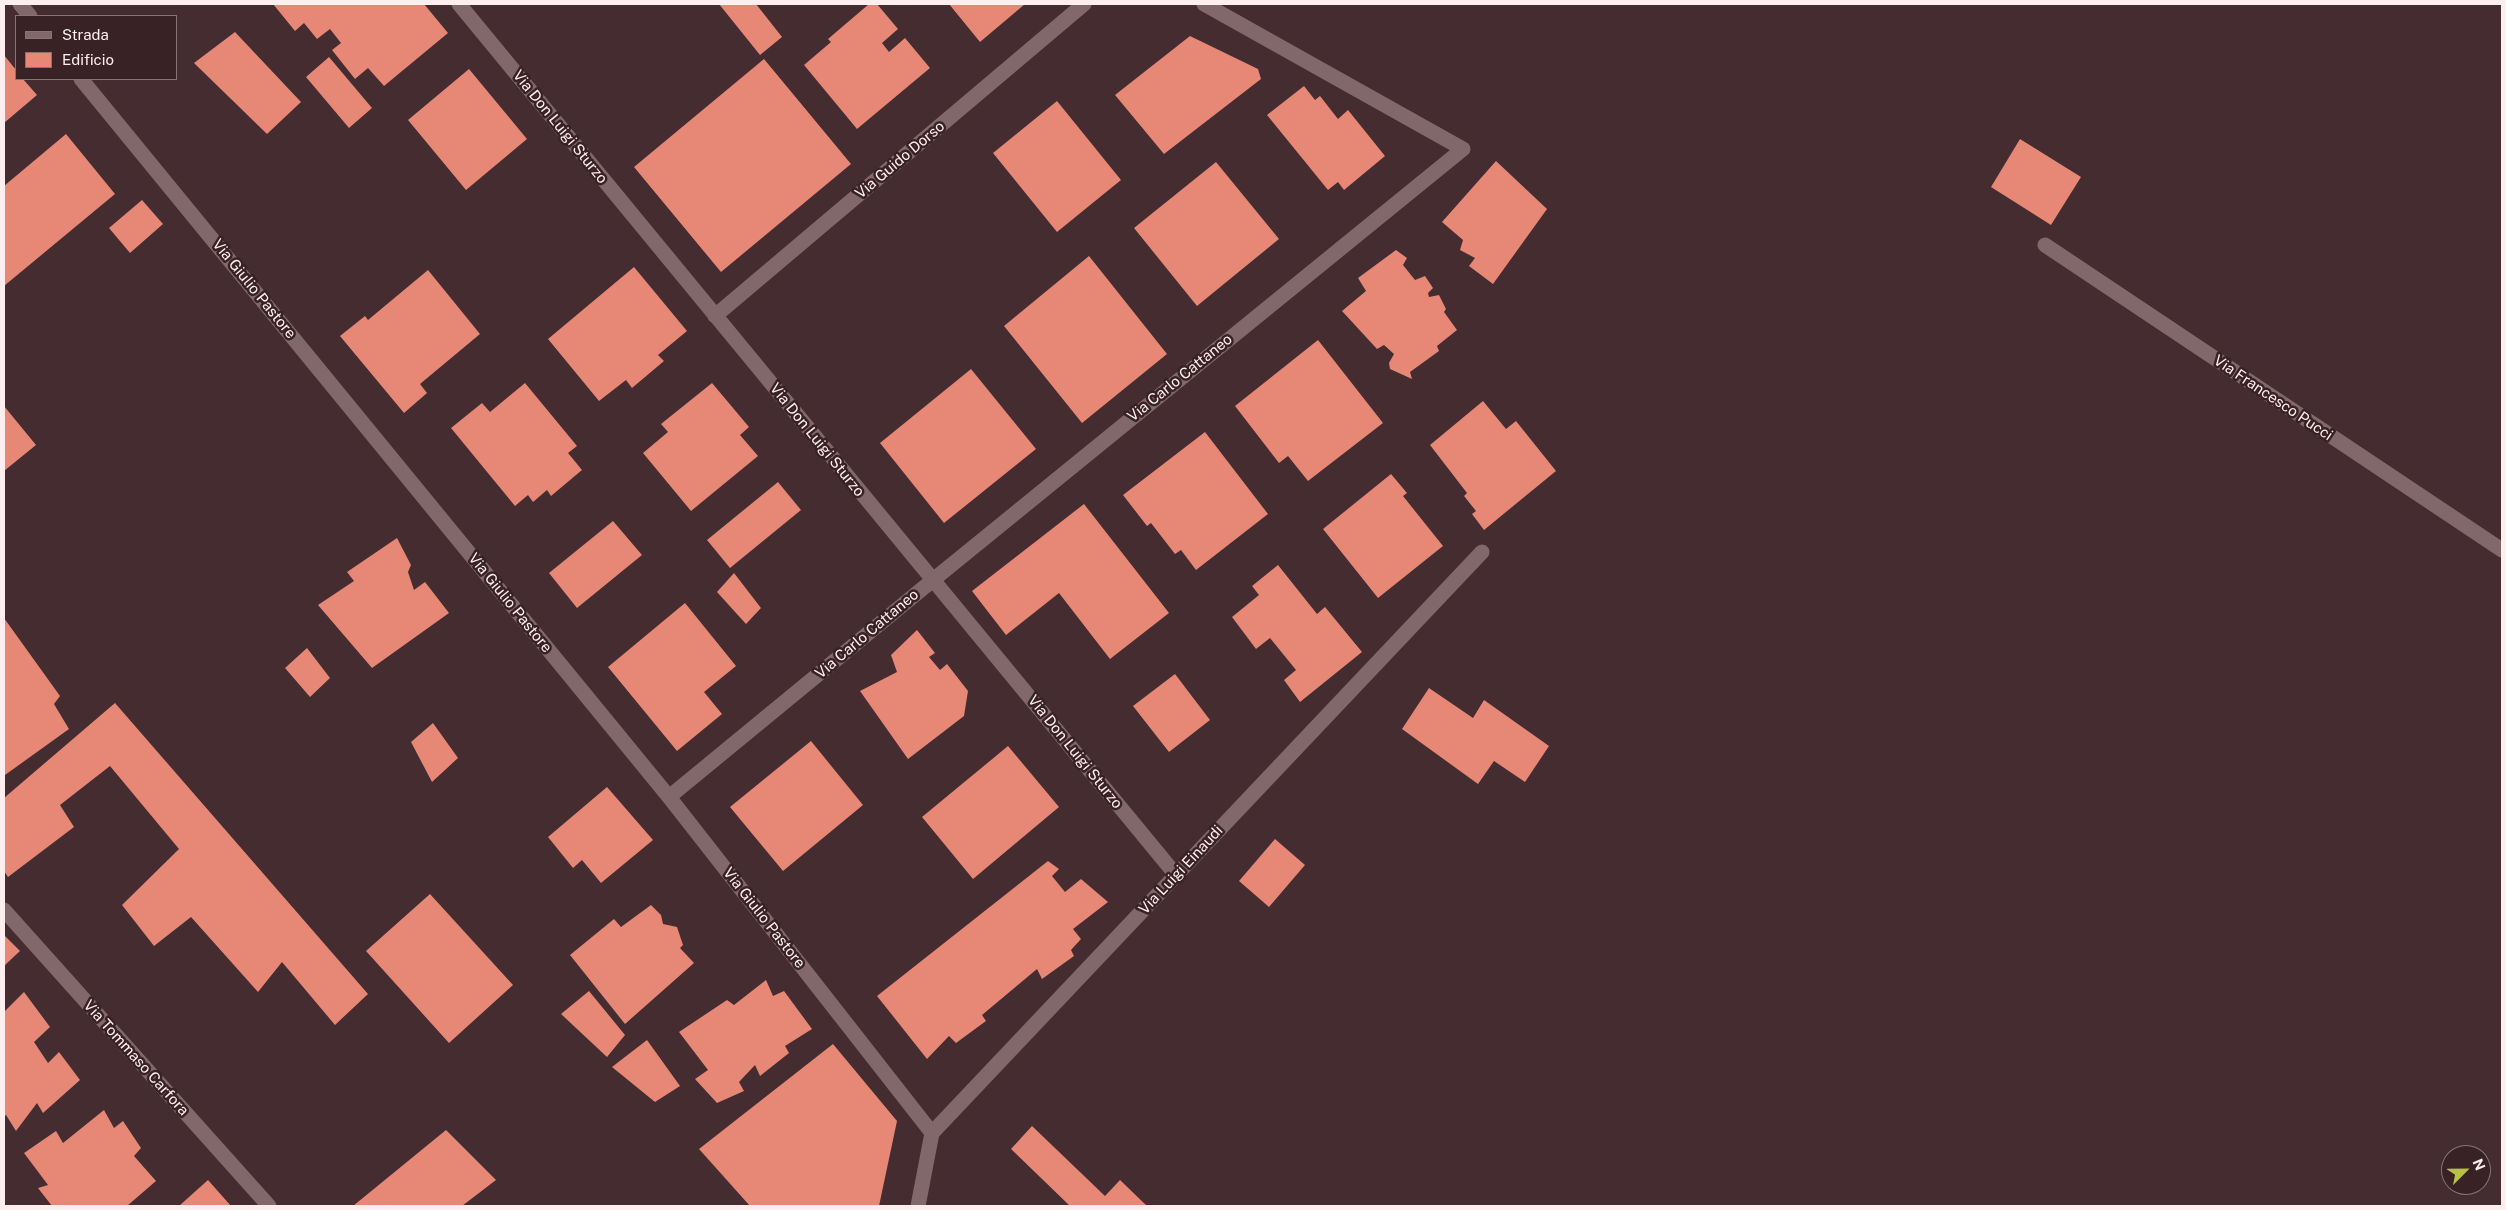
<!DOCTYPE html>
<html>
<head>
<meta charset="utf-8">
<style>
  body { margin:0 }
  #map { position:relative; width:2506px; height:1210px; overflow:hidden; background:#442c30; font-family:"Public Sans",sans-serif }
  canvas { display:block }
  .frame { position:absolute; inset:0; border:5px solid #feeef0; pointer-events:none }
  .legend { position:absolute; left:15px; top:15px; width:162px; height:65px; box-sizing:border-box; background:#392226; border:1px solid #887477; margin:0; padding:6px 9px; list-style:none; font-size:15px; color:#feeef0 }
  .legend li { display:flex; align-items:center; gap:10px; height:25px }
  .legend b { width:25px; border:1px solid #887477 }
  .north { position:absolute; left:2441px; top:1145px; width:50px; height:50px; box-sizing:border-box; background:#392226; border:1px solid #887477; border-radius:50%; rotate:67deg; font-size:14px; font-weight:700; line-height:20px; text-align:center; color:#feeef0 }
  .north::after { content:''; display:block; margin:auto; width:18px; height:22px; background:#b7c148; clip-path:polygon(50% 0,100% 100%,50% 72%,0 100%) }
</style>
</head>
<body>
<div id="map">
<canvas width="2506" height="1210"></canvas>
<div class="frame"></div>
<ul class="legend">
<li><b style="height:6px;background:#83686b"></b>Strada</li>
<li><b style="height:14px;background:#e78776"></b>Edificio</li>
</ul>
<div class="north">N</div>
</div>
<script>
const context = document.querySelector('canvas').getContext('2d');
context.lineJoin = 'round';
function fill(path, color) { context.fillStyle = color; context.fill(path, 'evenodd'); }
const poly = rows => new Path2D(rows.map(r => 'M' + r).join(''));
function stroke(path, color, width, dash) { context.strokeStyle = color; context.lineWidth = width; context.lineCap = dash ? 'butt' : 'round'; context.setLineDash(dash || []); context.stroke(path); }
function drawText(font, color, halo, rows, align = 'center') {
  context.font = font + ' "Public Sans",sans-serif'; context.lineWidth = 5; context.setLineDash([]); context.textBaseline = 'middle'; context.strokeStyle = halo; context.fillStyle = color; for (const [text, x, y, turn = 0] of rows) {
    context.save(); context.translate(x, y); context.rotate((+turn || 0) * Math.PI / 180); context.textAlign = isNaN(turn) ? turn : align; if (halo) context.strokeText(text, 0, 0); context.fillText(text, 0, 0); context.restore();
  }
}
fill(poly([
  [273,4,424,4,448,33,384,86,368,68,355,79,332,50,341,43,330,29,317,39,304,23,295,31],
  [719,4,756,4,782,37,760,55],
  [869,4,877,4,898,29,882,43,889,52,905,38,930,68,857,129,804,65,831,42,828,39],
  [949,4,1025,4,980,42],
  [235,32,301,102,267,134,194,63],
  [1190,36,1258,69,1261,79,1164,154,1115,95],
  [4,55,16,70,16,79,23,79,37,95,4,123],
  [329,57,372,108,349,128,306,77],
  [764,59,851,164,721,272,634,167],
  [469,69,527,139,466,190,408,120],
  [1304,86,1315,100,1320,96,1338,119,1348,110,1385,156,1344,190,1338,182,1328,190,1267,115],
  [1057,101,1121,180,1057,232,993,153],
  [66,134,115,194,4,286,4,186],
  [2020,139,2081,177,2051,225,1991,187],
  [1496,161,1547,209,1493,284,1469,266,1475,258,1460,250,1463,240,1442,222],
  [1216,162,1279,239,1197,306,1134,228],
  [142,200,163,224,130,253,109,228],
  [1396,250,1407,258,1403,265,1415,280,1425,276,1433,288,1428,293,1429,297,1439,295,1446,309,1444,312,1457,330,1437,346,1439,351,1410,372,1412,379,1390,369,1389,363,1394,354,1384,345,1377,349,1342,311,1366,291,1358,278],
  [1089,256,1167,354,1082,423,1004,326],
  [634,267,687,331,658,355,664,361,632,388,626,380,599,401,548,339],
  [428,270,480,334,420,384,427,393,404,413,340,336,365,316,368,320],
  [1318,340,1383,423,1308,481,1288,456,1279,463,1235,406],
  [971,369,1036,449,944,523,880,443],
  [525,383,577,446,568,453,582,470,551,496,547,490,533,502,528,495,515,506,451,428,482,403,490,412],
  [712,383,749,427,740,435,758,456,691,511,643,453,668,432,661,424],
  [1483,401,1506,429,1516,421,1556,471,1484,530,1472,514,1476,511,1464,496,1467,493,1430,445],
  [4,406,36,445,4,471],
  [1205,432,1268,514,1196,570,1181,550,1175,554,1151,523,1147,526,1123,495],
  [1391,474,1407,493,1403,496,1443,546,1378,598,1323,529],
  [778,482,801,510,730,568,707,540],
  [1084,504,1169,613,1110,659,1059,593,1006,635,972,591],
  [613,521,642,555,577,608,549,573],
  [397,538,411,565,408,572,414,590,425,582,449,613,372,668,318,605,354,581,347,572],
  [1278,565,1317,614,1325,607,1362,652,1300,702,1284,680,1296,670,1270,638,1256,649,1232,617,1259,595,1252,586],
  [734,573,761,608,746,624,717,592],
  [685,603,736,666,704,692,722,714,677,751,608,667],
  [4,618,60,696,54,704,69,729,5,775],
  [917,630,935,653,929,657,940,670,947,664,968,691,964,716,908,759,860,691,897,672,891,655],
  [307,648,330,678,310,697,285,668],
  [1175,674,1210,720,1169,752,1133,706],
  [1429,688,1473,718,1484,700,1549,746,1525,782,1494,761,1478,784,1402,729],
  [115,703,368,994,335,1025,282,962,258,992,191,917,154,946,122,905,179,849,110,766,60,805,74,827,8,877,4,871,4,798],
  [433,723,458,758,432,782,411,742],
  [811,741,863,805,783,871,730,807],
  [1008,746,1059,807,973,879,922,817],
  [607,787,653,840,601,883,582,860,573,868,548,837],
  [1275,839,1305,865,1269,907,1239,881],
  [1048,861,1059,869,1052,876,1065,892,1081,879,1108,902,1073,929,1081,939,1071,950,1074,956,1042,979,1037,969,982,1015,986,1021,956,1043,949,1036,927,1059,877,996],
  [430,894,513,985,449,1043,366,951],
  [651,905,661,915,663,924,677,927,683,945,680,948,694,963,625,1024,570,955,614,919,621,927],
  [4,935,20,951,4,966],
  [766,980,773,996,784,991,812,1029,785,1046,789,1053,760,1076,755,1065,739,1082,744,1091,717,1103,695,1079,708,1070,679,1032,727,1000,734,1005],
  [589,991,625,1035,607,1057,561,1014],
  [24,992,50,1027,34,1042,48,1063,59,1052,80,1080,43,1113,37,1103,16,1131,6,1115,4,1117,4,1012],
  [647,1040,680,1086,655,1102,612,1067],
  [833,1044,897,1121,879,1206,750,1206,699,1149],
  [104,1110,114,1128,123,1121,141,1148,134,1156,156,1181,127,1206,52,1206,38,1188,48,1185,24,1153,56,1131,63,1143],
  [1032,1126,1105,1196,1120,1180,1147,1206,1070,1206,1011,1149],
  [446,1130,496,1180,462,1206,353,1206],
  [208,1180,231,1206,179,1206]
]), '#e78776');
stroke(poly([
  [20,4,30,16],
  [459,4,1176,875],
  [81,79,669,797,932,1133],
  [2045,245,2502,550],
  [715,316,1084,4],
  [669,797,933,580,1463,149,1204,4],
  [4,910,269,1206],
  [918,1206,932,1133,1482,552]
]), '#83686b', 15);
drawText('15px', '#feeef0', '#392226', [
  ["Via Don Luigi Sturzo",560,127,51],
  ["Via Guido Dorso",900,160,-40],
  ["Via Giulio Pastore",254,289,51],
  ["Via Carlo Cattaneo",1180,378,-39],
  ["Via Francesco Pucci",2273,398,34],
  ["Via Don Luigi Sturzo",817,440,51],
  ["Via Giulio Pastore",510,603,51],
  ["Via Carlo Cattaneo",867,634,-40],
  ["Via Don Luigi Sturzo",1075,752,51],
  ["Via Luigi Einaudi",1181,870,-47],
  ["Via Giulio Pastore",764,918,52],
  ["Via Tommaso Carfora",136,1058,48]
]);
</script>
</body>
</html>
